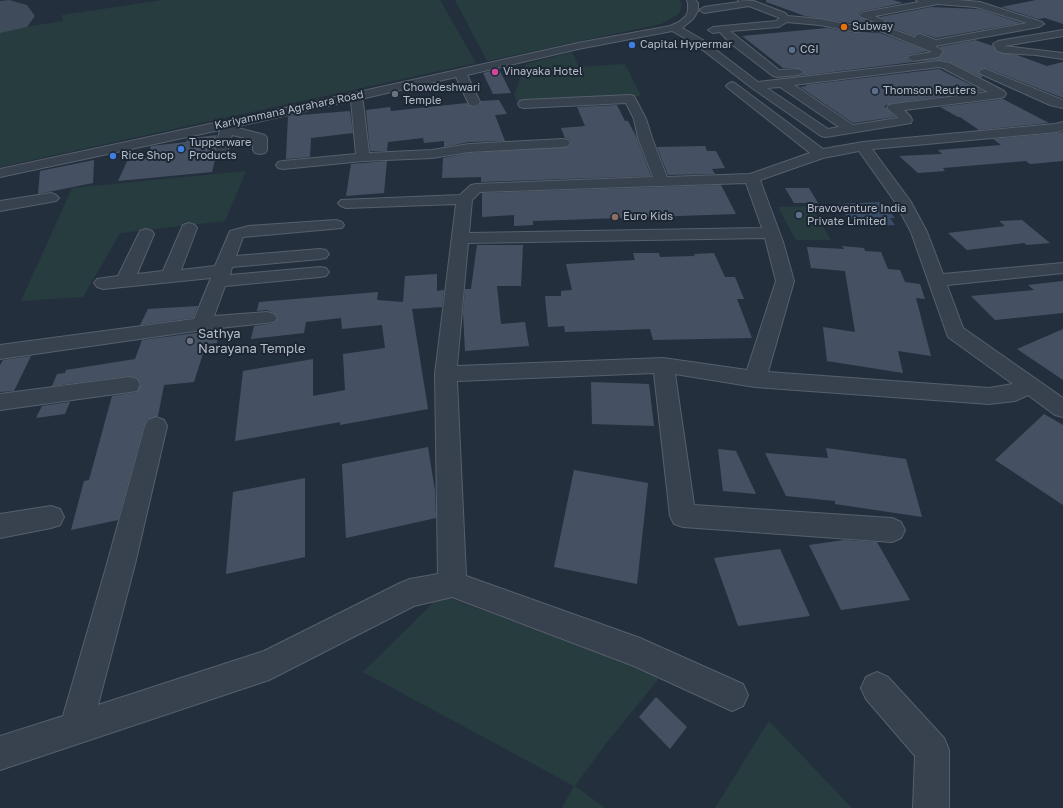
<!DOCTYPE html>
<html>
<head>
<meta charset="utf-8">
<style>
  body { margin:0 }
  canvas { display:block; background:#242f3e }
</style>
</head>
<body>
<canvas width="1063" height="808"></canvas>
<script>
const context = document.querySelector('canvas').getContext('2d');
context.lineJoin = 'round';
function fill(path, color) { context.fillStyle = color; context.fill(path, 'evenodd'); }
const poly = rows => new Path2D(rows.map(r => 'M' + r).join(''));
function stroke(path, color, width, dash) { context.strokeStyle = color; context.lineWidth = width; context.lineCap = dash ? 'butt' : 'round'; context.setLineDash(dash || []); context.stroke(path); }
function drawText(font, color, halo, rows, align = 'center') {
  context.font = font + ' "Golos Text",sans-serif'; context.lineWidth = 4; context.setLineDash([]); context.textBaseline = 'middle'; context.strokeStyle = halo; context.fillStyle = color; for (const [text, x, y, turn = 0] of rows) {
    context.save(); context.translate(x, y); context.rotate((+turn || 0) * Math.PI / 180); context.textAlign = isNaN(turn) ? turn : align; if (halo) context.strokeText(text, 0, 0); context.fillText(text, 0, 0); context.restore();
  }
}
fill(poly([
  [163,0,440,0,476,63,0,167,0,31,63,21,62,15],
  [455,0,679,0,682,4,679,14,661,24,487,61],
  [572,52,579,67,625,64,641,96,518,102,514,95,526,64],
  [246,171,225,221,120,233,83,297,21,301,72,188],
  [810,206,831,240,796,240,778,207],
  [441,595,661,676,604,746,575,786,605,808,562,808,574,786,363,672],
  [769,721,852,808,715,808]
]), '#263c3f');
fill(poly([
  [881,202,895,218,890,218,895,225,872,226,865,218,849,219,837,204]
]), '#394c67');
fill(poly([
  [9,0,27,5,35,16,27,27,0,33,0,1,9,0]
]), '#3f4a5a');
fill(poly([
  [766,0,893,0,903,3,863,11,858,14,858,16,875,24,855,24,805,16,766,2],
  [1036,0,1063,0,1063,24,1045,18,1038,19,1001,7],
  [931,7,978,9,1021,23,936,38,921,33,916,34,914,36,883,24,886,20,880,17],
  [827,28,855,33,880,33,927,51,908,55,907,59,913,62,800,76,805,73,805,71,798,68,783,68,742,36],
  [975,40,993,46,997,52,1017,55,1047,66,1063,62,1063,98,986,68,981,69,978,72,982,76,982,78,950,62,939,60,913,62,939,58,944,51,939,47],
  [499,69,511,93,493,94,483,73],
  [939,69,983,91,893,103,884,106,895,117,853,123,800,87,807,86,805,85],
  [1003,99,1049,123,979,130,960,117,958,117,940,107],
  [499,100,507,114,495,115,505,141,469,142,444,147,444,141,424,143,423,138,388,142,387,151,370,151,366,110,390,107,391,111,467,103,470,106,474,107,479,106,481,101],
  [617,105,625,121,628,121,636,136,651,176,481,182,481,177,442,178,443,158,469,153,568,147,571,142,569,139,565,138,561,128,585,126,577,107],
  [350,111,353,133,311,138,310,157,286,159,288,116],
  [1063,132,1063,161,1030,164,1026,161,943,168,945,171,918,173,899,156,942,154,938,150,1001,145,993,139,1057,133],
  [217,135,214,151,216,155,212,172,118,181,129,157,147,155,151,146,186,142,187,139,192,138],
  [705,146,707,151,716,151,725,168,712,169,715,174,668,175,657,147],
  [94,160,93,183,38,194,40,171],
  [387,161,384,193,346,196,351,164],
  [721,185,736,214,533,221,533,225,514,226,514,215,482,217,482,193],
  [785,188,809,188,818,203,794,203],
  [1022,220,1050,243,1027,245,1024,243,967,250,948,233,1005,226,999,221],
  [477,245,523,245,521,286,497,286,501,324,525,322,529,346,465,351,463,313,465,289,471,289],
  [842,246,864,248,865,251,881,252,888,269,900,270,905,282,920,284,925,299,916,298,931,356,898,351,903,373,827,361,823,327,855,332,845,271,811,268,807,247,844,249],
  [633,253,659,253,660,257,695,256,694,254,714,253,725,277,735,277,744,299,737,299,752,338,653,340,650,329,565,332,564,326,548,327,545,296,561,296,561,291,572,290,566,264,635,260],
  [437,274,437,291,444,290,442,307,412,309,428,409,340,425,340,422,235,441,243,371,313,359,313,396,345,390,343,354,385,348,382,325,342,329,341,318,306,322,304,333,251,339,254,326,274,323,278,318,274,313,267,310,257,311,259,302,378,292,377,300,403,302,405,276],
  [1063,281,1063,313,995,320,971,296,1034,290,1028,285],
  [198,306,193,318,140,325,148,309],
  [1063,329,1063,380,1017,349],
  [219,330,217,343,206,344,194,382,164,385,158,416,147,419,144,426,118,520,71,530,84,481,89,480,112,396,137,392,141,384,137,378,129,376,52,386,57,374,65,373,66,370,135,359,142,340],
  [31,356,14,391,0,392,0,365,3,360],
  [591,382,649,384,654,426,592,424],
  [70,402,65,414,36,418,42,406],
  [1044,414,1063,425,1063,505,995,460],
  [428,447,435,491,436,518,346,538,342,464],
  [826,448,906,459,922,517,835,504,835,501,786,496,765,453,828,458],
  [718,449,736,451,756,494,723,491],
  [574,470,648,483,637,584,554,567],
  [305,478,305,557,226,574,233,492],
  [844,540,877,542,910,600,841,610,809,545],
  [780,549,810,616,738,626,714,558],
  [656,697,687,727,670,749,639,717]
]), '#455162');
const minor = poly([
  [687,0,695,0,698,3,698,11,693,19,682,28,703,40,758,82,939,61,950,63,1004,91,1006,94,1004,97,1000,98,904,110,911,117,912,120,911,123,826,137,821,136,752,88,695,44,672,31,578,49,467,75,480,102,478,105,474,106,470,105,468,102,456,77,361,99,363,102,369,153,432,150,469,144,563,139,568,140,570,143,568,146,563,147,469,152,432,158,363,161,283,169,278,168,276,165,278,162,283,161,356,154,351,101,234,127,265,135,267,138,267,150,265,153,260,154,255,153,253,150,253,140,232,135,227,154,222,155,217,154,215,151,220,130,0,177,0,169,354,93,578,43,670,26,679,22,686,16,688,11,688,3,687,0],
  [939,67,943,68,988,92,893,104,889,105,887,108,898,118,853,125,794,85,939,67],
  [780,87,839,127,828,129,767,88,780,87],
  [738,0,754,1,785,13,788,16,820,19,855,26,881,25,916,38,915,37,916,35,920,34,936,40,1027,23,976,7,938,4,875,16,885,21,880,24,861,17,859,15,864,12,919,2,916,0,958,0,980,2,1042,22,1044,24,1039,27,935,46,943,51,939,57,913,61,908,58,909,56,932,52,880,31,855,32,820,25,787,22,779,27,730,31,779,70,798,69,804,72,798,75,777,77,773,76,730,43,720,32,713,33,708,30,713,27,776,21,780,18,749,6,704,13,699,10,704,7,739,2,738,0],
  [1063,30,1063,36,1004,46,1063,53,1063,59,1036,55,1004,53,997,51,993,44,998,41,1063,30],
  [985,69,1063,100,1063,108,1050,105,981,74,979,72,981,70,985,69],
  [732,82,736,84,823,149,863,142,1055,124,1063,122,1063,130,1057,132,872,149,911,202,927,232,943,274,1063,263,1063,273,947,285,963,328,1063,398,1063,417,1055,415,1028,395,1015,401,989,404,755,387,675,374,694,505,892,518,901,522,905,530,901,538,892,542,683,527,674,524,670,516,654,373,457,381,466,576,640,638,743,684,748,695,743,706,732,711,634,666,452,597,414,606,269,680,0,770,0,736,63,716,107,564,145,426,148,420,156,417,164,420,167,426,135,564,98,705,264,651,400,583,410,579,438,574,435,374,456,204,346,208,341,206,338,203,341,200,460,195,471,185,476,184,653,177,638,138,634,119,626,103,524,108,520,107,518,104,520,101,524,100,630,95,634,96,646,119,652,138,667,177,750,174,810,153,728,88,726,86,728,84,732,82],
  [859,151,895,202,911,232,948,337,1013,384,989,388,768,372,794,281,783,242,760,180,823,158,859,151],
  [746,183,762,228,469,233,472,200,480,192,746,183],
  [765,238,776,281,747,370,663,358,457,366,468,243,765,238],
  [51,193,56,195,59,198,56,201,0,211,0,201,51,193],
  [336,220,342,222,344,225,342,228,243,237,236,256,320,249,326,250,329,254,326,258,320,259,232,267,230,275,320,267,326,268,329,272,326,276,320,277,225,286,214,316,267,312,274,314,277,318,274,322,202,330,0,359,0,345,194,319,211,278,103,289,97,287,94,283,97,279,118,276,140,231,146,229,152,231,154,234,137,274,163,271,183,225,189,223,195,225,197,228,181,270,215,266,230,231,249,226,336,220],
  [129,377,137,379,140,385,137,391,0,410,0,394,129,377],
  [51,506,60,509,64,517,60,525,51,528,0,538,0,514,51,506],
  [877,672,888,677,944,738,949,750,949,808,913,808,915,756,866,699,861,688,866,677,877,672]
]);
stroke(minor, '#565f6c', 2);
fill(minor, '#38414e');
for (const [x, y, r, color] of [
  [844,27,4,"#e8710a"],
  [632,45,4,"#3f7fe0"],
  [792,50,4,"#5c6f8a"],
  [495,72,4,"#d1479c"],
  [875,91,4,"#5c6f8a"],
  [395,94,4,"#6b7280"],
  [181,149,4,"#3f7fe0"],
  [113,156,4,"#3f7fe0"],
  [799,215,4,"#5c6f8a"],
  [615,217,4,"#8d6e63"],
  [190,341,4,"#6b7280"]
]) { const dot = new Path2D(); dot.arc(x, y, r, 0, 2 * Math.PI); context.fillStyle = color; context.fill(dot); stroke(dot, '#1d2633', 1.5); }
drawText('11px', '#b4bcc9', '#1d2633', [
  ["Subway",852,27],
  ["Capital Hypermar",640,45],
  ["CGI",800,50],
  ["Vinayaka Hotel",503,72],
  ["Chowdeshwari",403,88],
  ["Temple",403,101],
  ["Thomson Reuters",883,91],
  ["Tupperware",189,143],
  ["Products",189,156],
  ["Rice Shop",121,156],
  ["Bravoventure India",807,209],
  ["Private Limited",807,222],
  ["Euro Kids",623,217]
], 'left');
drawText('11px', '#b4bcc9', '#1d2633', [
  ["Kariyammana Agrahara Road",289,110,-12]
]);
drawText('13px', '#b4bcc9', '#1d2633', [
  ["Sathya",198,334],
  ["Narayana Temple",198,349]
], 'left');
</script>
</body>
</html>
